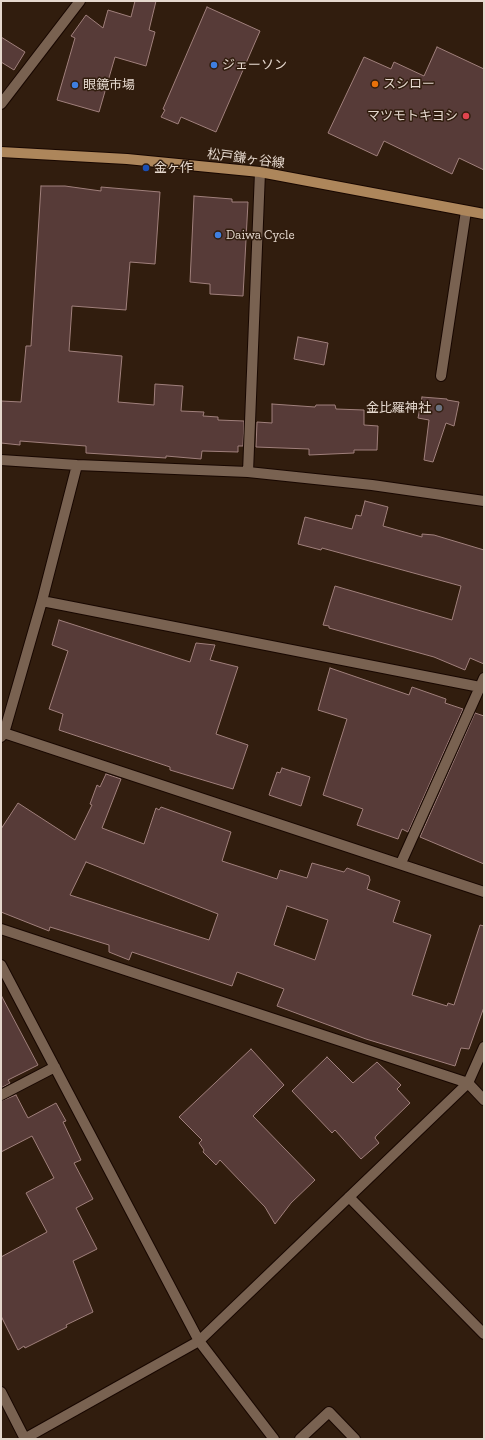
<!DOCTYPE html>
<html>
<head>
<meta charset="utf-8">
<style>
  body { margin:0 }
  #map { position:relative; width:485px; height:1440px; overflow:hidden; background:#311d0e; font-family:"Zilla Slab",serif }
  canvas { display:block }
  .frame { position:absolute; inset:0; border:2px solid #e5d8ce; pointer-events:none }
</style>
</head>
<body>
<div id="map">
<canvas width="485" height="1440"></canvas>
<div class="frame"></div>
</div>
<script>
const context = document.querySelector('canvas').getContext('2d');
context.lineJoin = 'round';
function fill(path, color) { context.fillStyle = color; context.fill(path, 'evenodd'); }
const poly = rows => new Path2D(rows.map(r => 'M' + r).join(''));
function stroke(path, color, width, dash) { context.strokeStyle = color; context.lineWidth = width; context.lineCap = dash ? 'butt' : 'round'; context.setLineDash(dash || []); context.stroke(path); }
function drawText(font, color, halo, rows, align = 'center') {
  context.font = font + ' "Zilla Slab","Noto Sans JP",serif'; context.lineWidth = 3; context.setLineDash([]); context.textBaseline = 'middle'; context.strokeStyle = halo; context.fillStyle = color; for (const [text, x, y, turn = 0] of rows) {
    context.save(); context.translate(x, y); context.rotate((+turn || 0) * Math.PI / 180); context.textAlign = isNaN(turn) ? turn : align; if (halo) context.strokeText(text, 0, 0); context.fillText(text, 0, 0); context.restore();
  }
}
const building = poly([
  [135,1,156,1,149,30,155,32,146,66,115,57,99,112,57,100,75,38,71,36,86,15,103,28,108,10,131,17,135,1],
  [207,7,260,31,216,132,181,117,178,124,161,117,165,110,163,109,207,7],
  [1,37,25,52,14,70,1,62,1,37],
  [437,47,484,69,484,170,459,158,452,174,384,141,377,156,328,133,364,57,391,69,394,62,424,76,437,47],
  [41,186,65,186,101,191,101,187,160,192,155,264,130,262,126,310,72,306,69,351,122,356,118,402,154,405,155,384,183,386,181,411,204,412,203,416,218,417,218,420,244,421,243,446,238,446,238,452,202,451,201,459,166,456,166,458,86,453,86,446,20,441,20,445,1,443,1,401,21,402,26,346,31,346,41,186],
  [194,196,232,199,232,202,248,202,243,296,210,294,210,284,190,282,194,196],
  [298,337,328,343,324,365,294,359,298,337],
  [422,397,447,399,447,400,459,402,454,426,446,423,433,462,424,460,429,420,418,418,422,397],
  [272,404,315,407,316,405,335,405,336,409,364,410,364,425,378,426,377,450,354,450,354,453,309,455,309,449,256,447,257,422,272,423,272,404],
  [365,501,388,507,383,526,422,537,422,534,434,535,484,550,484,664,470,658,465,670,434,657,329,628,329,626,323,625,335,586,452,620,461,586,322,548,321,550,298,544,305,517,352,529,356,515,361,516,365,501],
  [59,620,190,662,196,643,215,645,210,660,238,667,216,734,248,745,233,789,170,770,170,767,59,730,63,714,49,709,68,651,52,645,59,620],
  [330,668,409,695,412,687,446,699,445,703,463,709,408,832,402,829,398,839,357,825,363,809,323,795,347,719,318,710,330,668],
  [475,713,484,716,484,864,420,837,475,713],
  [282,768,310,777,301,806,269,795,277,772,280,773,282,768],
  [106,774,121,779,102,828,144,844,156,808,159,810,161,807,231,832,222,861,277,879,280,870,307,878,312,863,344,872,347,868,369,876,370,880,367,889,400,901,393,922,431,935,412,995,447,1006,448,1003,454,1005,480,925,484,926,484,1007,469,1049,461,1048,455,1066,366,1039,277,1006,284,989,237,972,232,986,132,952,129,960,109,952,109,945,50,927,49,931,1,912,1,829,18,803,75,840,92,805,90,804,97,785,100,787,106,774],
  [86,862,218,914,209,940,70,895,86,862],
  [287,906,328,920,315,960,274,945,287,906],
  [1,995,38,1065,8,1080,10,1083,1,1088,1,995],
  [251,1049,284,1085,253,1116,315,1180,291,1203,275,1224,265,1207,220,1160,216,1165,203,1152,204,1150,199,1143,202,1140,179,1117,251,1049],
  [327,1057,353,1083,377,1062,401,1085,397,1089,410,1103,376,1136,375,1138,379,1143,361,1159,335,1130,332,1133,292,1091,327,1057],
  [16,1095,28,1118,56,1103,66,1121,63,1122,81,1160,74,1163,93,1199,76,1208,97,1249,73,1261,93,1312,66,1325,67,1327,25,1348,24,1346,18,1350,1,1316,1,1257,47,1232,26,1193,54,1178,32,1136,1,1152,1,1101,16,1095]
]);
fill(building, '#573b38');
stroke(building, '#a0807c', 1);
const minor = poly([
  [1,104,80,1],
  [441,376,466,211],
  [1,460,77,465,248,472,372,485,484,501],
  [248,472,260,172],
  [42,601,480,687],
  [1,732,484,892],
  [1,737,4,733,42,601,77,465],
  [401,863,484,678],
  [1,929,468,1083,484,1100],
  [1,965,199,1341,274,1439],
  [1,1095,55,1067],
  [349,1197,484,1334],
  [1,1392,25,1439],
  [24,1439,199,1341,468,1083,484,1047],
  [300,1439,329,1412,355,1439]
]);
const major = poly([
  [1,152,127,159,260,172,484,214]
]);
stroke(minor, '#180700', 12);
stroke(major, '#180700', 12);
stroke(minor, '#796251', 10);
stroke(major, '#ad865b', 10);
for (const [x, y, r, color] of [
  [214,65,4,"#3f7fe0"],
  [375,84,4,"#e8710a"],
  [75,85,4,"#3f7fe0"],
  [466,116,4,"#e0444e"],
  [146,168,4,"#1a4fb4"],
  [218,235,4,"#3f7fe0"],
  [439,408,4,"#6b7280"]
]) { const dot = new Path2D(); dot.arc(x, y, r, 0, 2 * Math.PI); context.fillStyle = color; context.fill(dot); stroke(dot, '#311d0e', 1.5); }
drawText('13px', '#e5d8ce', '#311d0e', [
  ["ジェーソン",222,65],
  ["スシロー",383,84],
  ["眼鏡市場",83,85],
  ["マツモトキヨシ",458,116,"right"],
  ["金ヶ作",154,168],
  ["Daiwa Cycle",226,235],
  ["金比羅神社",431,408,"right"]
], 'left');
drawText('13px', '#e5d8ce', '#311d0e', [
  ["松戸鎌ヶ谷線",246,159,7]
]);
</script>
</body>
</html>
